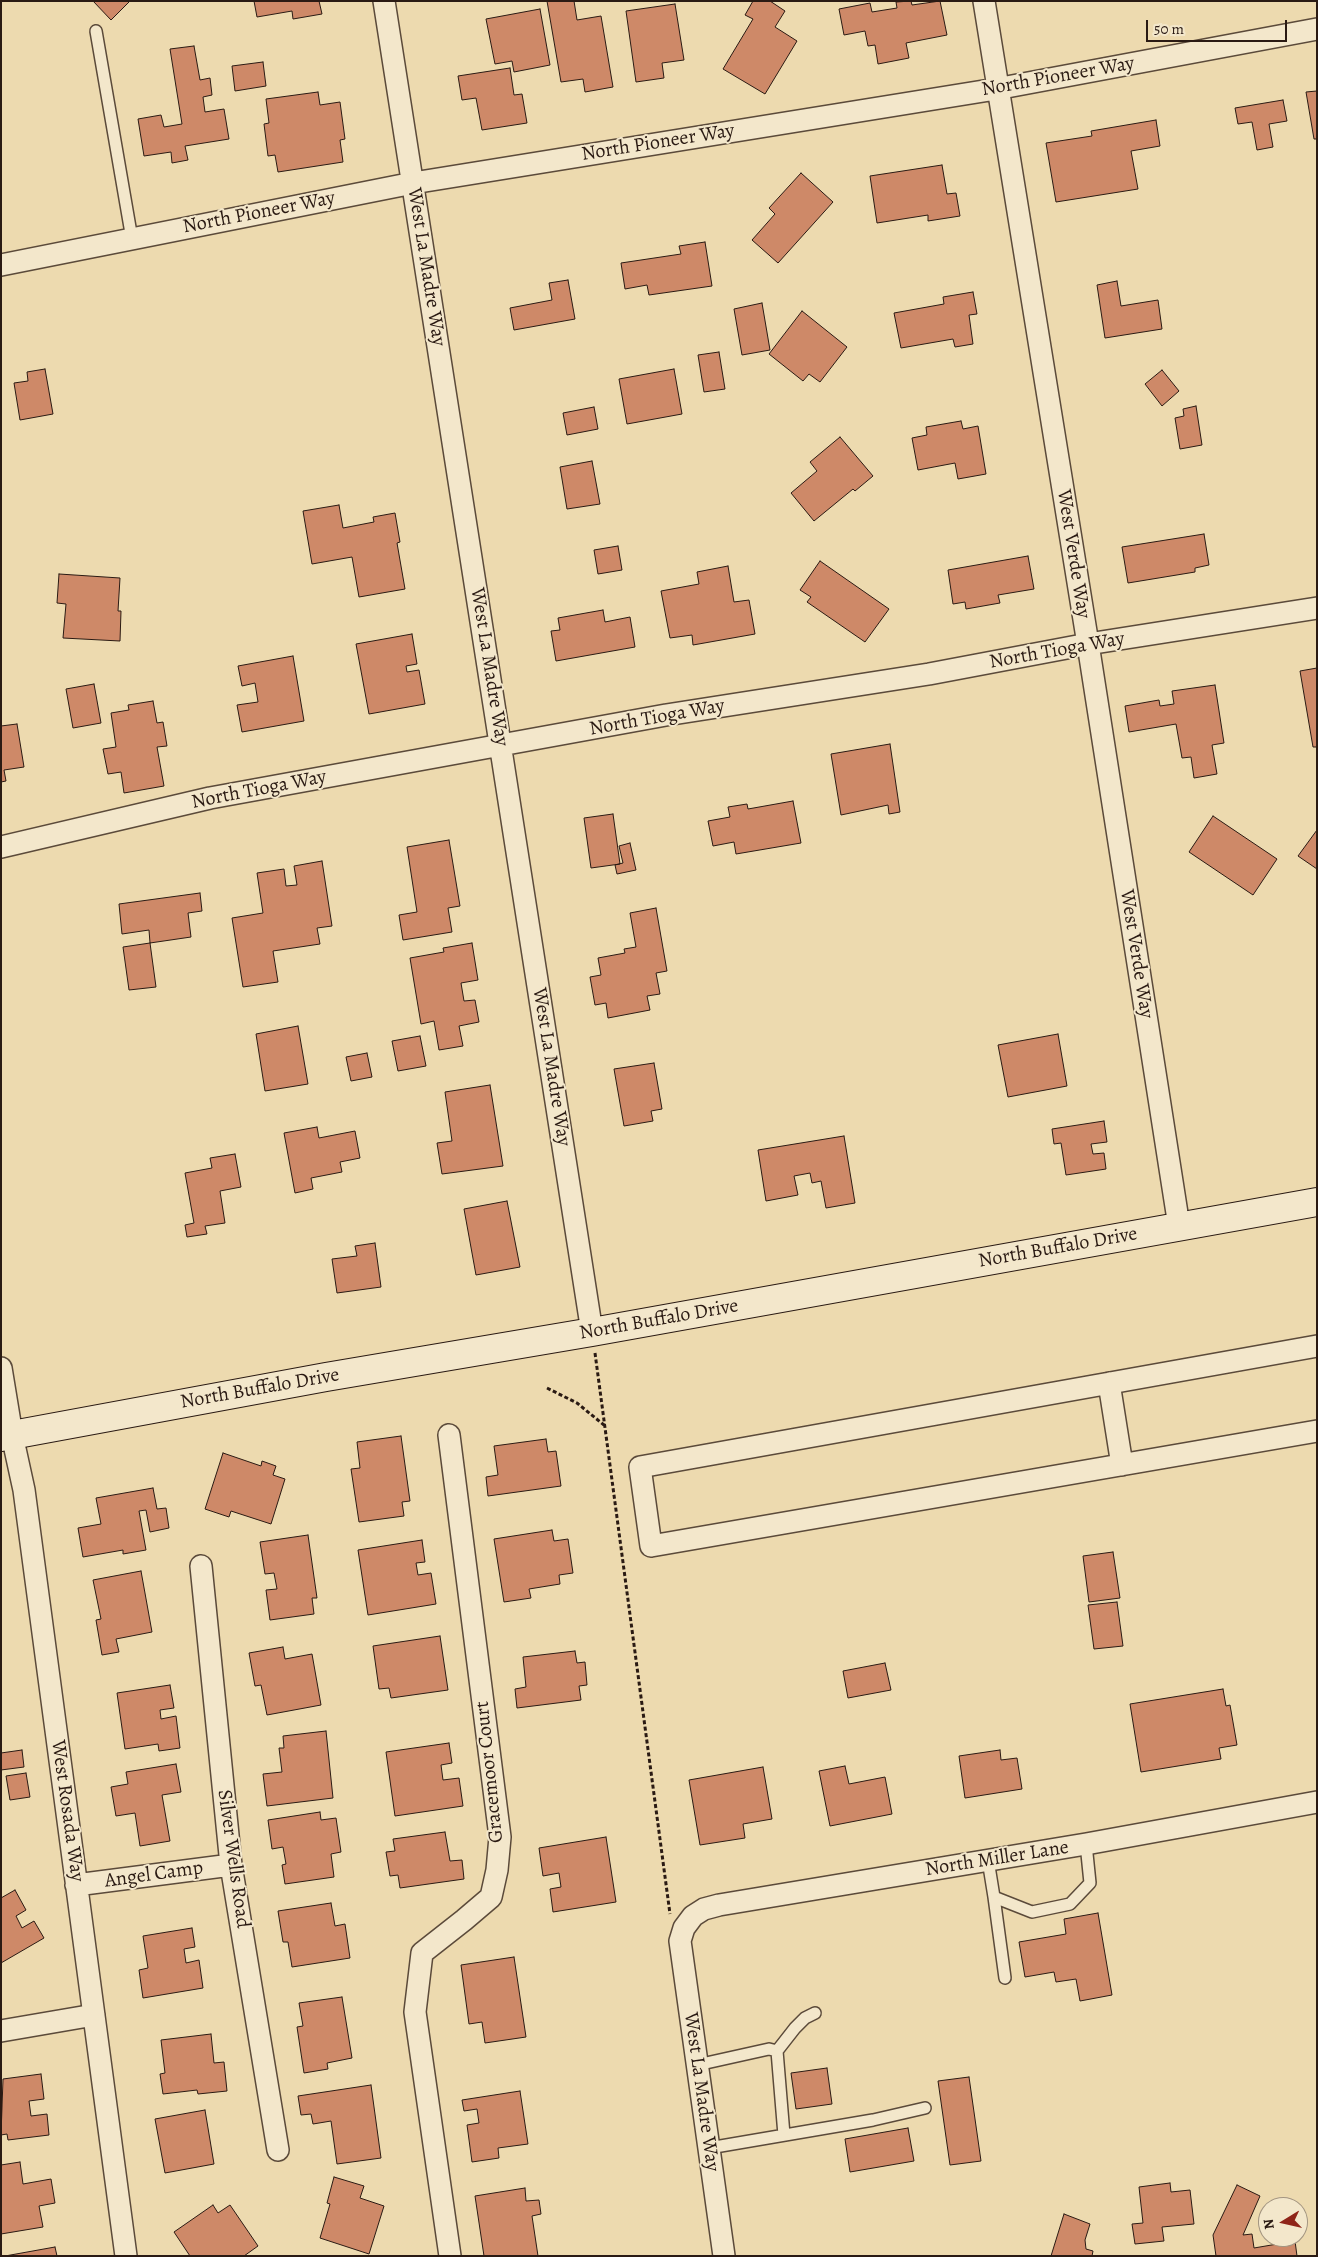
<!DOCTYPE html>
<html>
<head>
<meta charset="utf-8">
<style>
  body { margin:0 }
  #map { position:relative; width:1318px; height:2257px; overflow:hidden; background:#eddaaf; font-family:Alegreya,serif }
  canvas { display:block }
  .frame { position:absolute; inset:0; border:2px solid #2a1a13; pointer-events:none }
  .north { position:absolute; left:1258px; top:2197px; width:50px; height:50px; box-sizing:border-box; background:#f3e7cb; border:1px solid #a39581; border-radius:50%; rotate:261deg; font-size:14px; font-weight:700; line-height:20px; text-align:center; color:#2a1a13 }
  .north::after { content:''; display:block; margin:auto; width:18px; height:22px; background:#8f2418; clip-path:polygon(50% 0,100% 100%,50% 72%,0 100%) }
  .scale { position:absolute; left:1146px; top:20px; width:141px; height:22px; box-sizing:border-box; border:2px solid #2a1a13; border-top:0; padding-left:6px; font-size:15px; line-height:18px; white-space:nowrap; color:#2a1a13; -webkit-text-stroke:4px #f3e7cb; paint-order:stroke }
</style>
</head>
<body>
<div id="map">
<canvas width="1318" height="2257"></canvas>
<div class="frame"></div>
<div class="north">N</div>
<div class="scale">50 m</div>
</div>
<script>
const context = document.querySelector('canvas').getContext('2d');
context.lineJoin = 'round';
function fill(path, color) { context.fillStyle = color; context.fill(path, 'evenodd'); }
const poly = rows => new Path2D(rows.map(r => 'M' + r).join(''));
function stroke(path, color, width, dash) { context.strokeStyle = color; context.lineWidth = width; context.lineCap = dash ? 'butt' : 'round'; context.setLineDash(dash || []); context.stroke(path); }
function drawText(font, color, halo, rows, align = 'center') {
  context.font = font + ' Alegreya,serif'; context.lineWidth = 4; context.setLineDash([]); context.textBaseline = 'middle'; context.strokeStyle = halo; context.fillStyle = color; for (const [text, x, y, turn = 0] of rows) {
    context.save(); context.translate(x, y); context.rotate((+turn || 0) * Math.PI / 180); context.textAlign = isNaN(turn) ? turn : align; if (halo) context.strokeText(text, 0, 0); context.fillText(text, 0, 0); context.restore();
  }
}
const building = poly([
  [93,1,130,1,111,20,93,1],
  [254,1,319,1,322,14,293,19,292,11,257,17,254,1],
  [547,1,574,1,577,20,601,16,613,87,585,92,583,79,561,82,547,1],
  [753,1,770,1,785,11,775,27,797,41,765,94,723,69,753,19,745,15,753,1],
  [911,1,912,5,940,1,947,35,906,43,909,58,878,64,875,45,868,46,865,31,844,35,839,9,870,3,872,12,897,8,896,2,911,1],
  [675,4,684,60,662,63,664,78,636,82,626,11,675,4],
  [540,9,550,65,514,72,512,61,495,64,486,19,540,9],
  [194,46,200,80,210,78,212,95,203,97,205,112,224,109,229,139,185,146,188,160,172,163,171,152,144,156,138,119,161,115,164,127,182,124,170,49,194,46],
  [263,62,266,86,235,91,232,66,263,62],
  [510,68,514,95,522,94,527,123,482,130,476,98,462,100,458,76,510,68],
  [1317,91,1317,139,1314,139,1306,92,1317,91],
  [318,92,320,105,340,102,345,139,340,140,343,162,278,172,275,155,268,156,264,124,269,123,266,99,318,92],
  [1283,100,1287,121,1269,124,1273,147,1257,150,1252,122,1238,124,1235,108,1283,100],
  [1156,120,1160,146,1131,151,1138,189,1056,202,1046,143,1092,136,1091,131,1156,120],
  [942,165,947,194,956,193,960,216,928,221,928,215,877,223,870,176,942,165],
  [801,173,833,202,778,263,752,240,775,214,769,208,801,173],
  [705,242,712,286,649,295,647,285,625,289,621,263,681,254,679,246,705,242],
  [568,280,575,319,514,330,510,308,552,300,549,283,568,280],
  [1117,281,1121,306,1158,300,1162,329,1105,338,1097,285,1117,281],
  [973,292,977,314,969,315,973,344,955,347,953,339,901,348,894,313,944,304,943,297,973,292],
  [762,303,770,350,742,355,734,309,762,303],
  [802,311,847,347,820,382,809,374,803,381,769,354,802,311],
  [719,352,725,389,704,392,698,355,719,352],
  [45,369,53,414,20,420,14,383,28,381,27,372,45,369],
  [674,369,682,414,627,424,619,379,674,369],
  [1162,370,1179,391,1162,406,1145,384,1162,370],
  [1196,406,1202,445,1180,449,1175,418,1184,416,1183,409,1196,406],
  [594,407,598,429,567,435,563,413,594,407],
  [961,421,963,429,978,426,986,474,958,479,955,463,918,470,912,438,927,435,926,427,961,421],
  [840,437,873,476,855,491,853,489,814,521,791,493,817,471,810,462,840,437],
  [592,461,600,504,567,509,560,467,592,461],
  [339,505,343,528,374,522,373,517,395,513,400,542,397,543,405,589,359,597,352,557,312,564,303,511,339,505],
  [1204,534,1209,565,1195,568,1195,572,1128,583,1122,547,1204,534],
  [618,546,622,570,598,574,594,550,618,546],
  [1028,556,1034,589,998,595,1000,603,966,609,965,602,953,604,948,570,1028,556],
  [820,561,889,609,865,642,807,602,811,597,800,590,820,561],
  [728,566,734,602,749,600,755,634,693,645,692,635,670,638,661,591,699,584,697,572,728,566],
  [59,574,120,578,118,611,121,611,120,641,63,638,66,604,57,603,59,574],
  [603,610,605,622,630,617,635,647,556,661,551,631,560,630,558,618,603,610],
  [412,634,417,664,406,666,407,672,419,670,425,704,369,714,356,644,412,634],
  [293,656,304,721,242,732,237,705,258,702,255,683,242,686,238,666,293,656],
  [1317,668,1317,747,1313,747,1300,671,1317,668],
  [94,684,101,723,73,728,66,689,94,684],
  [1215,685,1224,743,1212,745,1217,774,1194,778,1191,757,1182,758,1176,724,1129,732,1125,706,1159,700,1160,706,1174,704,1172,691,1215,685],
  [153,701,157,723,163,722,167,746,157,747,164,786,124,793,121,772,108,774,103,749,116,747,111,713,129,710,128,705,153,701],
  [17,724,24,767,4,770,6,781,1,782,1,726,17,724],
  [890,744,900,812,889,814,888,805,841,815,831,754,890,744],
  [793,801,801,843,736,854,734,842,713,846,708,821,730,817,728,807,747,804,748,809,793,801],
  [613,814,620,864,591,868,584,818,613,814],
  [1213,816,1277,859,1253,895,1189,852,1213,816],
  [1317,830,1317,869,1298,856,1317,830],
  [449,840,460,906,448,908,452,932,403,940,399,915,417,912,407,847,449,840],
  [630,843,636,870,617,874,615,865,623,863,619,846,630,843],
  [322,861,332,926,317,928,320,944,273,951,278,982,243,987,232,918,263,913,257,873,284,869,286,886,297,885,294,866,322,861],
  [200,893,202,911,188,913,191,937,150,943,149,930,122,934,119,904,200,893],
  [656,908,667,971,656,973,660,994,647,996,650,1010,608,1018,606,1003,595,1005,590,977,601,975,598,958,625,953,624,949,636,947,630,913,656,908],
  [150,943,156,987,129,990,123,947,150,943],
  [472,943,478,980,461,983,464,1001,475,1000,479,1022,459,1026,463,1046,439,1050,434,1021,421,1024,410,958,444,952,443,948,472,943],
  [298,1026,308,1084,265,1091,256,1034,298,1026],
  [1058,1034,1067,1086,1008,1097,998,1045,1058,1034],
  [420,1036,426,1066,398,1071,392,1041,420,1036],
  [367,1053,372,1077,351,1081,346,1057,367,1053],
  [654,1063,662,1109,651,1111,653,1121,624,1126,614,1069,654,1063],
  [490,1085,503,1166,442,1174,437,1143,452,1141,445,1092,490,1085],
  [1104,1121,1107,1142,1091,1144,1093,1154,1104,1153,1106,1169,1066,1175,1061,1143,1054,1144,1052,1129,1104,1121],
  [317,1127,319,1138,355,1131,360,1158,340,1162,342,1172,311,1178,313,1189,295,1193,284,1133,317,1127],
  [844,1136,855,1203,826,1208,821,1181,812,1183,810,1173,794,1176,798,1195,766,1201,758,1150,844,1136],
  [235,1154,241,1187,220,1191,225,1223,205,1226,207,1234,187,1237,185,1225,194,1223,185,1173,212,1168,210,1158,235,1154],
  [507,1201,520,1267,476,1275,464,1209,507,1201],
  [375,1243,381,1287,337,1293,332,1259,357,1256,355,1246,375,1243],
  [401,1436,410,1501,402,1502,404,1516,359,1522,351,1469,360,1468,357,1442,401,1436],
  [546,1439,548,1452,556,1451,561,1486,488,1496,486,1477,498,1475,494,1446,546,1439],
  [223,1453,261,1466,262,1461,276,1466,273,1475,285,1479,271,1524,231,1511,229,1517,205,1509,223,1453],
  [153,1488,157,1509,166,1508,169,1528,150,1532,146,1510,139,1511,146,1550,123,1554,123,1550,83,1557,78,1528,101,1524,96,1498,153,1488],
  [552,1530,554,1541,568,1539,573,1573,559,1575,560,1584,529,1589,531,1598,504,1602,494,1539,552,1530],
  [308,1535,317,1598,312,1598,314,1614,270,1620,266,1590,277,1589,274,1573,265,1574,260,1542,308,1535],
  [422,1540,425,1562,416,1563,418,1575,431,1573,436,1604,368,1615,358,1550,422,1540],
  [1113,1552,1120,1598,1089,1602,1083,1556,1113,1552],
  [141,1571,152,1632,116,1639,119,1652,102,1655,96,1620,101,1619,93,1580,141,1571],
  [1117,1602,1123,1646,1094,1649,1088,1605,1117,1602],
  [440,1636,448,1690,391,1698,389,1688,379,1689,373,1646,440,1636],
  [283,1647,285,1659,312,1654,321,1705,267,1715,261,1685,255,1686,249,1653,283,1647],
  [575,1651,577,1663,585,1662,587,1685,579,1686,581,1700,517,1708,515,1689,526,1687,523,1657,575,1651],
  [885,1663,891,1690,848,1698,843,1671,885,1663],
  [170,1685,174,1708,160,1710,161,1719,176,1716,180,1748,159,1751,158,1744,125,1749,117,1693,170,1685],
  [1223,1689,1226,1706,1230,1705,1237,1745,1219,1748,1221,1759,1141,1772,1130,1704,1223,1689],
  [326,1731,333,1798,267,1806,263,1774,282,1772,279,1748,284,1748,283,1736,326,1731],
  [449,1743,452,1763,441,1765,443,1780,459,1778,463,1806,395,1816,386,1752,449,1743],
  [22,1750,24,1767,1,1770,1,1753,22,1750],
  [1000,1750,1001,1760,1017,1758,1022,1789,965,1798,959,1756,1000,1750],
  [176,1764,181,1792,162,1795,170,1841,140,1846,135,1813,116,1816,111,1787,128,1784,126,1772,176,1764],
  [845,1766,849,1784,885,1777,892,1814,830,1826,819,1771,845,1766],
  [763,1767,772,1819,743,1824,745,1838,700,1845,689,1780,763,1767],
  [26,1773,30,1797,10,1800,6,1776,26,1773],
  [320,1812,321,1820,336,1818,341,1852,331,1854,334,1877,285,1884,282,1865,286,1864,283,1847,272,1849,268,1820,320,1812],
  [445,1832,450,1861,462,1860,464,1879,400,1888,398,1875,390,1876,386,1852,395,1851,393,1839,445,1832],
  [606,1837,616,1902,553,1912,550,1889,561,1887,559,1873,543,1876,539,1848,606,1837],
  [15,1890,26,1910,16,1916,22,1928,34,1921,44,1938,1,1963,1,1898,15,1890],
  [331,1903,335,1926,345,1924,350,1958,292,1967,288,1942,283,1942,278,1911,331,1903],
  [1098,1913,1112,1995,1080,2001,1076,1979,1056,1982,1054,1972,1025,1977,1019,1942,1066,1934,1064,1919,1098,1913],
  [192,1928,195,1947,184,1949,186,1963,199,1960,203,1988,143,1998,139,1970,148,1968,143,1936,192,1928],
  [514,1957,526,2037,485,2043,482,2022,469,2024,461,1965,514,1957],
  [342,1997,352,2058,327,2063,328,2069,304,2073,297,2027,303,2026,299,2003,342,1997],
  [211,2034,214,2063,224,2062,227,2091,198,2094,197,2090,163,2094,160,2074,165,2073,161,2040,211,2034],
  [827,2068,832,2104,796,2109,791,2073,827,2068],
  [41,2074,44,2099,29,2101,31,2116,47,2114,49,2135,8,2140,7,2134,1,2135,3,2079,41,2074],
  [969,2077,981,2161,950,2165,938,2081,969,2077],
  [371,2085,381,2158,337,2164,331,2121,313,2124,311,2114,301,2115,298,2096,371,2085],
  [520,2091,528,2144,498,2148,499,2158,472,2162,467,2125,479,2123,477,2109,464,2111,462,2100,520,2091],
  [205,2110,214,2164,165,2173,155,2119,205,2110],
  [908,2128,914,2161,850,2172,845,2139,908,2128],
  [20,2162,23,2184,51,2179,55,2203,39,2206,43,2227,1,2234,1,2165,20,2162],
  [334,2177,364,2186,360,2198,384,2206,369,2254,320,2238,330,2204,327,2203,334,2177],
  [1170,2183,1171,2192,1190,2190,1194,2224,1162,2227,1164,2241,1135,2244,1132,2224,1143,2223,1139,2187,1170,2183],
  [1237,2185,1260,2196,1243,2235,1252,2234,1254,2248,1295,2241,1297,2256,1216,2256,1213,2235,1237,2185],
  [525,2188,526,2201,539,2200,541,2214,532,2216,538,2256,484,2256,475,2196,525,2188],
  [213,2205,218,2213,230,2205,258,2246,244,2256,190,2256,174,2232,213,2205],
  [1064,2214,1090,2224,1085,2240,1086,2249,1093,2251,1092,2256,1051,2256,1064,2214],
  [55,2247,57,2256,5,2256,55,2247]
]);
fill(building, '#ce8968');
stroke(building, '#2a1a13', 1);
const lane = poly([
  [96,31,132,239],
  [988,1860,994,1897,1032,1912,1070,1904,1090,1883,1086,1844],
  [994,1897,1005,1978],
  [777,2051,795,2028,805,2018,815,2013],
  [697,2065,769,2049,777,2051,784,2135],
  [709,2148,873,2120,925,2108]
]);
const street = poly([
  [384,1,592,1332],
  [984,1,1088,644,1179,1226],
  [1,265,413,183,996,89,1317,29],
  [1,847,210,798,501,745,666,715,929,674,1088,644,1317,608],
  [1317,1346,640,1467,651,1546,1317,1431],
  [1,1368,12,1435,24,1490,126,2256],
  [1109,1383,1122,1465],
  [449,1435,500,1837,497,1870,491,1897,464,1920,422,1953,415,2012,450,2256],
  [201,1566,231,1865,278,2150],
  [76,1885,231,1865],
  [1,2031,94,2015],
  [724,2256,681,1948,680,1941,684,1928,693,1916,704,1909,719,1905,1086,1844,1317,1802]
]);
const secondary = poly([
  [1,1437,326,1377,592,1332,1317,1202]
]);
stroke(lane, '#5b4a3a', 14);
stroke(street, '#5b4a3a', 24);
stroke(secondary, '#2a1a13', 30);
stroke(poly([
  [595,1353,670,1914],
  [547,1388,577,1403,604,1425]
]), '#2a1a13', 3, [4, 2.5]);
stroke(lane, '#f3e7cb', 11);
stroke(street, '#f3e7cb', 21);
stroke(secondary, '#f3e7cb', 28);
drawText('20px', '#2a1a13', '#f3e7cb', [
  ["North Pioneer Way",1058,77,-10],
  ["North Pioneer Way",658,143,-9],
  ["North Pioneer Way",259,213,-11],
  ["West La Madre Way",426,267,81],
  ["West Verde Way",1073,554,81],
  ["North Tioga Way",1057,651,-10],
  ["West La Madre Way",489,667,81],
  ["North Tioga Way",657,718,-10],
  ["North Tioga Way",259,790,-11],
  ["West Verde Way",1136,954,81],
  ["West La Madre Way",551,1067,81],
  ["North Buffalo Drive",1058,1248,-10],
  ["North Buffalo Drive",659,1320,-10],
  ["North Buffalo Drive",260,1389,-10],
  ["Gracemoor Court",490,1772,-96],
  ["West Rosada Way",67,1811,82],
  ["Silver Wells Road",233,1859,82],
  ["North Miller Lane",997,1859,-9],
  ["Angel Camp",154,1875,-8],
  ["West La Madre Way",701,2092,82]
]);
</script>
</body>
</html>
